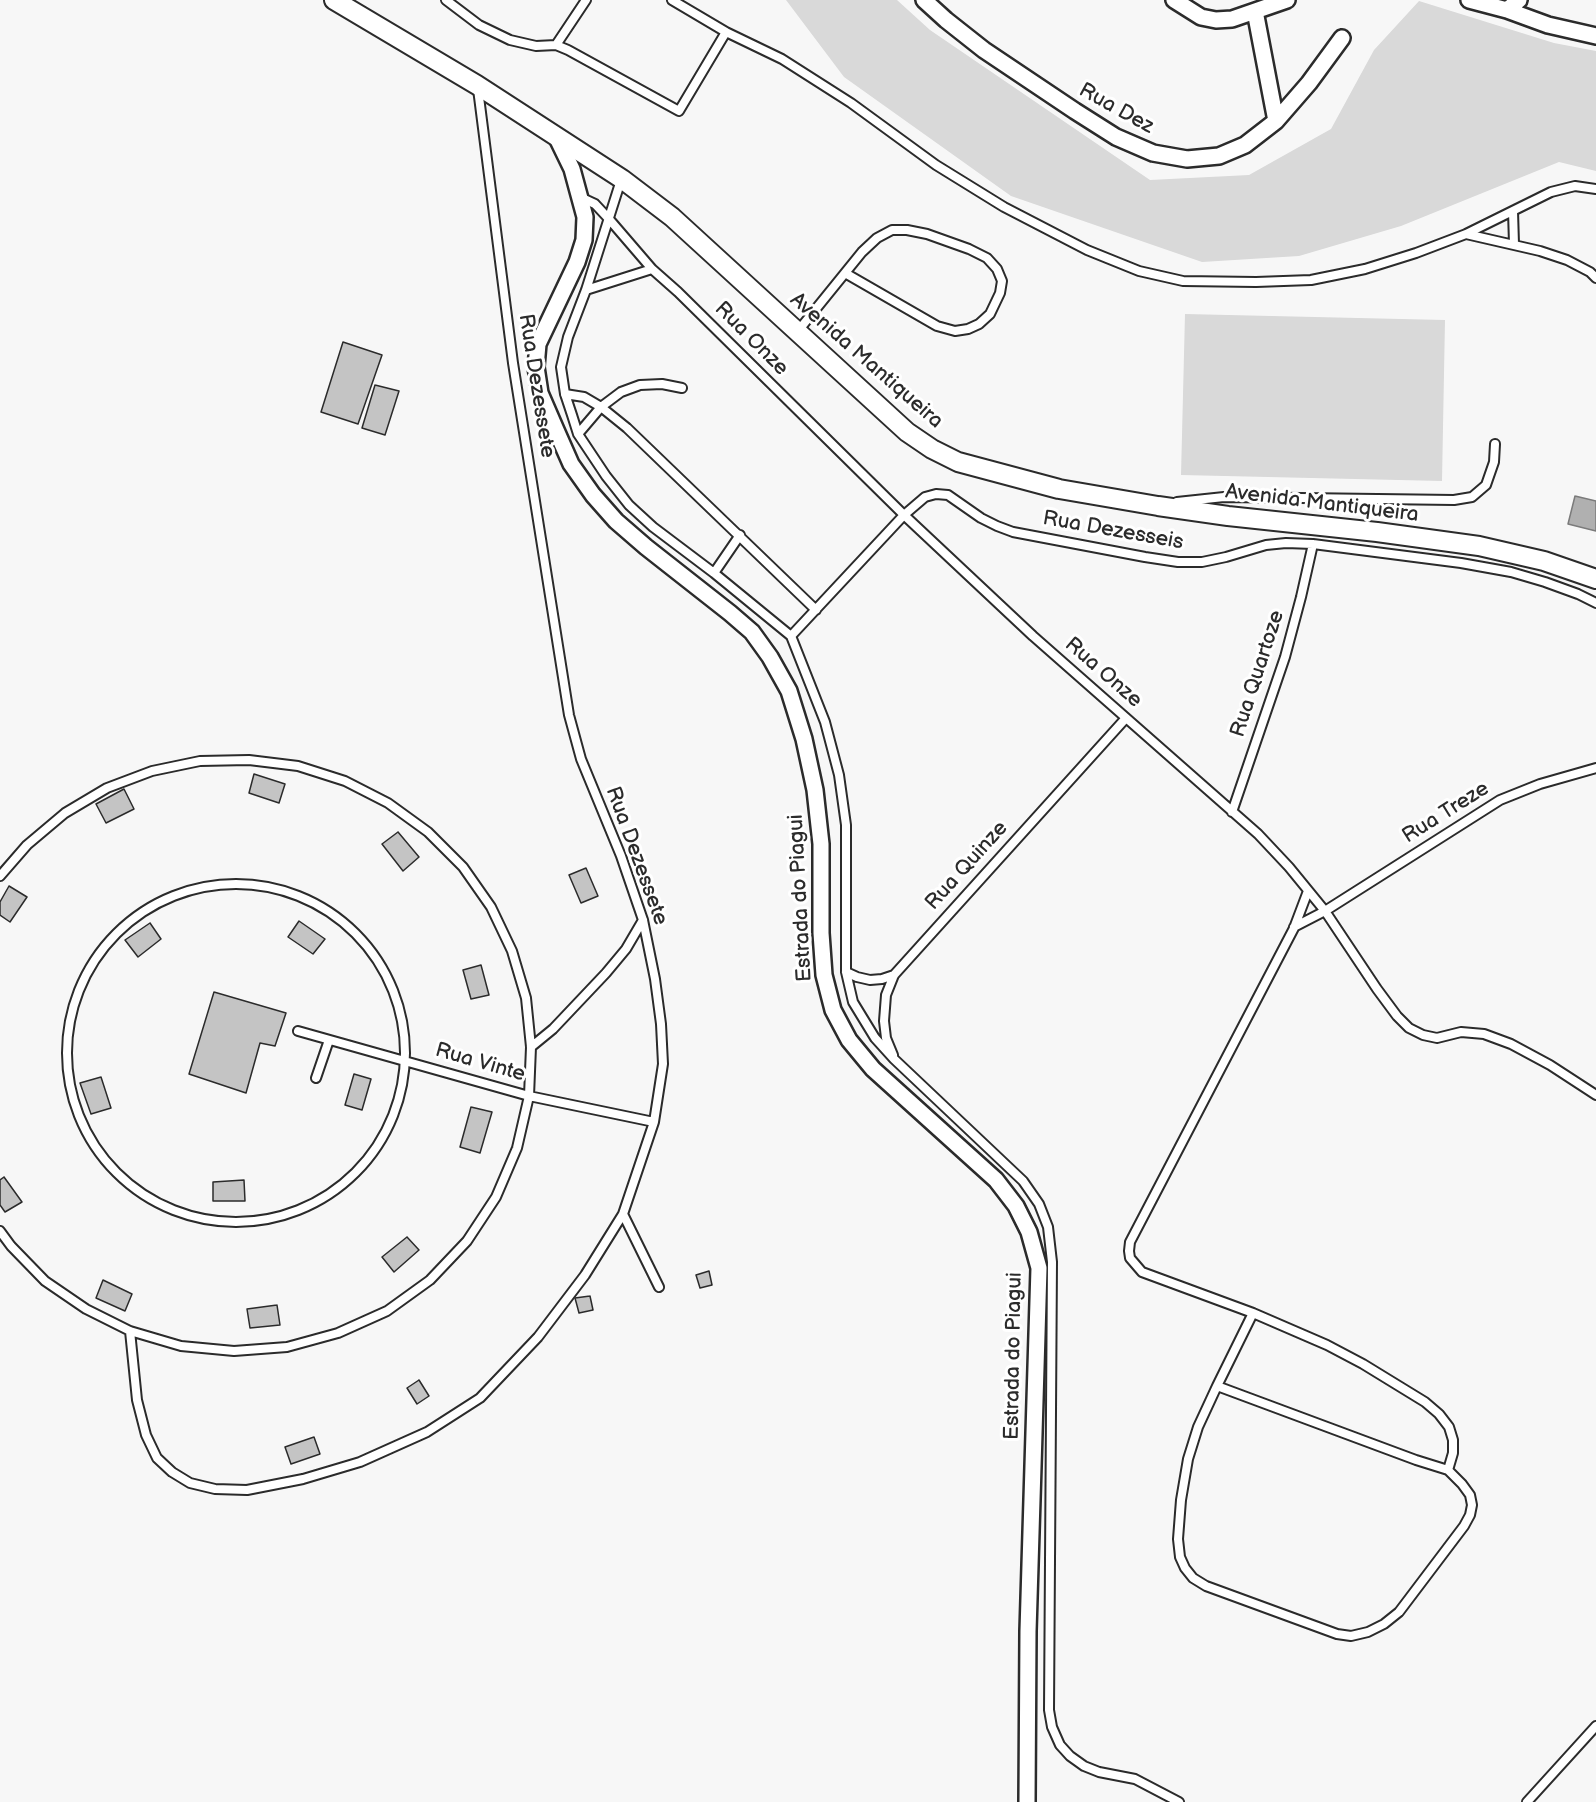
<!DOCTYPE html>
<html>
<head>
<meta charset="utf-8">
<style>
  body { margin:0 }
  canvas { display:block; background:#f7f7f7 }
</style>
</head>
<body>
<canvas width="1596" height="1802"></canvas>
<script>
const context = document.querySelector('canvas').getContext('2d');
context.lineJoin = 'round';
function fill(path, color) { context.fillStyle = color; context.fill(path, 'evenodd'); }
const poly = rows => new Path2D(rows.map(r => 'M' + r).join(''));
function stroke(path, color, width, dash) { context.strokeStyle = color; context.lineWidth = width; context.lineCap = dash ? 'butt' : 'round'; context.setLineDash(dash || []); context.stroke(path); }
function drawText(font, color, halo, rows, align = 'center') {
  context.font = font + ' "Balsamiq Sans",sans-serif'; context.lineWidth = 6; context.setLineDash([]); context.textBaseline = 'middle'; context.strokeStyle = halo; context.fillStyle = color; for (const [text, x, y, turn = 0] of rows) {
    context.save(); context.translate(x, y); context.rotate((+turn || 0) * Math.PI / 180); context.textAlign = isNaN(turn) ? turn : align; if (halo) context.strokeText(text, 0, 0); context.fillText(text, 0, 0); context.restore();
  }
}
fill(poly([
  [786,0,897,0,930,30,1150,180,1249,175,1331,129,1374,50,1419,1,1554,43,1596,51,1596,171,1559,162,1401,226,1299,256,1202,262,1011,196,844,77],
  [1185,314,1445,320,1442,481,1181,475]
]), '#d9d9d9');
const water = poly([
  [1575,496,1596,501,1596,531,1568,524,1575,496]
]);
fill(water, '#b0b0b0');
stroke(water, '#7b7b7b', 1.5);
const building = poly([
  [343,342,382,355,358,424,321,412,343,342],
  [375,385,399,391,385,435,362,428,375,385],
  [254,774,285,784,279,803,249,793,254,774],
  [124,789,134,809,106,823,96,804,124,789],
  [398,832,419,857,403,871,382,844,398,832],
  [586,868,598,896,581,903,569,875,586,868],
  [9,886,27,897,10,922,0,915,0,902,9,886],
  [299,921,325,939,313,954,288,937,299,921],
  [150,923,161,939,138,957,125,940,150,923],
  [481,965,489,995,471,999,463,970,481,965],
  [214,992,286,1013,275,1046,260,1043,246,1093,189,1074,214,992],
  [354,1074,371,1079,362,1110,345,1105,354,1074],
  [101,1077,111,1108,91,1114,80,1083,101,1077],
  [471,1107,492,1112,480,1153,460,1147,471,1107],
  [4,1177,22,1202,5,1212,0,1205,0,1180,4,1177],
  [244,1180,245,1201,213,1201,213,1182,244,1180],
  [407,1237,419,1250,394,1272,382,1257,407,1237],
  [709,1271,712,1285,700,1288,696,1275,709,1271],
  [103,1280,132,1294,125,1311,96,1298,103,1280],
  [590,1296,593,1310,579,1313,575,1298,590,1296],
  [277,1305,280,1325,250,1328,247,1309,277,1305],
  [419,1380,429,1396,417,1404,407,1388,419,1380],
  [314,1437,320,1454,291,1464,285,1447,314,1437]
]);
fill(building, '#c4c4c4');
stroke(building, '#2b2b2b', 1.5);
const service = poly([
  [446,0,479,25,510,40,536,46,556,45,568,50,679,111,726,32,672,0],
  [726,32,782,59,851,103,936,165,1004,207,1087,250,1139,271,1183,281,1256,282,1311,280,1365,269,1416,253,1466,234,1551,192,1575,186,1596,189],
  [556,45,586,0],
  [621,180,586,290,568,337,561,367,565,394,572,415,578,434,606,476,629,505,653,527,714,573,791,636,825,722,839,775,846,825,846,972,853,1002,875,1038,894,1059,1023,1181,1039,1204,1048,1227,1052,1262,1049,1710,1052,1727,1060,1745,1070,1756,1084,1766,1099,1772,1135,1779,1179,1802],
  [582,198,595,204,609,219,652,269],
  [1513,211,1514,244],
  [1466,234,1540,251,1567,260,1590,272,1596,278],
  [586,290,652,269,678,292,904,515,1033,636,1258,834,1289,867,1325,911,1377,989,1397,1016,1409,1028,1423,1035,1437,1038,1461,1032,1484,1034,1511,1044,1550,1065,1596,1095],
  [798,331,862,252,877,238,892,230,907,230,927,234,969,249,987,258,997,269,1002,281,1000,293,990,314,979,324,968,329,955,331,937,326,845,273],
  [565,394,584,397,601,407,627,428,816,610],
  [578,434,601,407,621,392,640,385,662,384,682,388],
  [1177,502,1224,497,1454,500,1472,497,1486,485,1494,462,1495,444],
  [714,573,740,535],
  [791,636,904,515,925,497,936,494,948,495,981,518,997,526,1013,532,1145,557,1178,562,1202,562,1226,557,1266,545,1286,543,1313,544,1461,563,1511,572,1545,582,1578,594,1596,603],
  [1232,812,1285,657,1301,597,1313,544],
  [0,876,27,845,65,813,107,788,152,771,200,761,249,760,298,766,345,781,388,803,428,832,463,867,491,907,512,951,526,998,531,1047,529,1096,517,1148,496,1197,467,1241,430,1280,387,1311,338,1333,287,1347,234,1351,181,1346,130,1331,86,1309,45,1281,11,1246,0,1231],
  '67 1053a169 169 0 1 1 338 0a169 169 0 1 1-338 0Z',
  [1308,891,1294,928,1130,1242,1129,1251,1130,1258,1142,1272,1253,1313,1327,1345,1363,1364,1425,1402,1439,1414,1449,1427,1453,1440,1453,1453,1448,1470],
  [1294,927,1325,911,1500,800,1540,784,1596,768],
  [846,972,857,977,870,980,882,979,894,975],
  [298,1031,529,1096,654,1122],
  [531,1047,553,1029,606,973,626,949,643,920],
  [893,1055,886,1038,884,1021,886,995,894,975,1126,718],
  [316,1078,329,1040],
  [623,1214,659,1287],
  [130,1331,137,1400,146,1435,157,1458,172,1472,190,1483,215,1489,247,1490,303,1479,360,1462,427,1432,480,1398,538,1337,585,1275,623,1214,654,1122,663,1064,661,1024,655,979,643,920,621,856,581,759,569,715,513,363,478,89],
  [1217,1386,1416,1460,1448,1470,1462,1484,1470,1495,1472,1505,1470,1515,1464,1526,1399,1612,1384,1624,1368,1632,1351,1636,1337,1634,1206,1586,1193,1578,1185,1568,1180,1557,1178,1539,1181,1500,1188,1459,1198,1427,1217,1386,1253,1313],
  [1527,1802,1596,1726]
]);
const minor = poly([
  [924,0,946,20,984,50,1075,111,1116,137,1153,153,1187,159,1219,156,1245,145,1276,121,1309,83,1342,38],
  [1174,0,1201,17,1216,20,1232,19,1287,0],
  [1469,0,1507,10,1519,0],
  [1507,10,1548,25,1596,36],
  [1255,11,1276,121],
  [556,136,572,169,585,217,584,240,577,262,538,344,536,367,540,393,556,430,571,464,593,495,616,521,646,547,730,613,752,632,770,657,789,691,804,739,815,790,821,844,821,933,824,975,833,1010,849,1040,873,1069,996,1180,1016,1206,1029,1232,1039,1268,1028,1631,1027,1802]
]);
const tertiary = poly([
  [334,0,477,85,622,179,672,217,907,432,932,449,958,462,1059,489,1158,506,1228,516,1377,532,1479,546,1544,561,1596,579]
]);
stroke(service, '#2b2b2b', 12);
stroke(minor, '#2b2b2b', 20);
stroke(tertiary, '#2b2b2b', 22);
stroke(service, '#fff', 8);
stroke(minor, '#fff', 15);
stroke(tertiary, '#fff', 18);
drawText('21px', '#2b2b2b', '#fff', [
  ["Rua Dez",1116,109,29],
  ["Rua Onze",751,339,45],
  ["Avenida Mantiqueira",866,361,41],
  ["Rua Dezessete",536,386,81],
  ["Avenida Mantiqueira",1322,504,7],
  ["Rua Dezesseis",1113,531,10],
  ["Rua Onze",1103,673,41],
  ["Rua Quartoze",1258,674,-72],
  ["Rua Treze",1446,813,-32],
  ["Rua Dezessete",636,856,70],
  ["Rua Quinze",967,866,-48],
  ["Estrada do Piagui",801,898,-93],
  ["Rua Vinte",480,1063,16],
  ["Estrada do Piagui",1014,1356,-89]
]);
</script>
</body>
</html>
